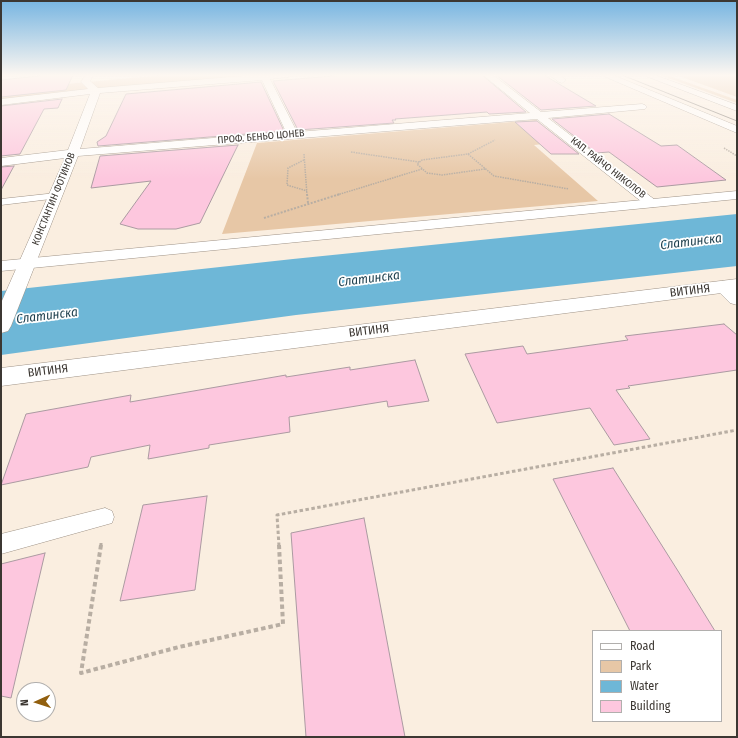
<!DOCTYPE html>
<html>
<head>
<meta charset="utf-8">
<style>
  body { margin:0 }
  #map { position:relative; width:738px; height:738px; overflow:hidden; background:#faeee0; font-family:"Fira Sans Condensed",sans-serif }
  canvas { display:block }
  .frame { position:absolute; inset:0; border:2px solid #3c3732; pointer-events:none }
  .legend { position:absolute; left:592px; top:630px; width:130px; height:92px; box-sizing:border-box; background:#fff; border:1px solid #b1afad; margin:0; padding:5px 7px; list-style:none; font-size:12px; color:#3c3732 }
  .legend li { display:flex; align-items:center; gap:8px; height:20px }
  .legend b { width:20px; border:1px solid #b1afad }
  .north { position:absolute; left:16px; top:682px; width:40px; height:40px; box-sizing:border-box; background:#fff; border:1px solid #b1afad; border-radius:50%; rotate:267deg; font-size:11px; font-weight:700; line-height:16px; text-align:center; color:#3c3732 }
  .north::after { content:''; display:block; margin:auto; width:14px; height:18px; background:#915f0e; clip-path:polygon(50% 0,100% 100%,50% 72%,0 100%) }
</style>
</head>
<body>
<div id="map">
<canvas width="738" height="738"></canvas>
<div class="frame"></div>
<ul class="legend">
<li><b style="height:5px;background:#fff"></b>Road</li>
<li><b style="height:11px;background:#e7c7a6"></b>Park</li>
<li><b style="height:11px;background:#6eb7d7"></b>Water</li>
<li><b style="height:11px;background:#fdc7de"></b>Building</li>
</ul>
<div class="north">N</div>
</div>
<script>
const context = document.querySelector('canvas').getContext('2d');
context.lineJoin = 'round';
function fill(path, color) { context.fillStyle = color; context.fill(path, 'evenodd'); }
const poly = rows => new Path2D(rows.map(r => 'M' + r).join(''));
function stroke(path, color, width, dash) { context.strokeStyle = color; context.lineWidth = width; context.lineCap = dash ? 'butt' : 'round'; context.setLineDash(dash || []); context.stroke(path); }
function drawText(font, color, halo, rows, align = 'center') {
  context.font = font + ' "Fira Sans Condensed",sans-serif'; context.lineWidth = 3.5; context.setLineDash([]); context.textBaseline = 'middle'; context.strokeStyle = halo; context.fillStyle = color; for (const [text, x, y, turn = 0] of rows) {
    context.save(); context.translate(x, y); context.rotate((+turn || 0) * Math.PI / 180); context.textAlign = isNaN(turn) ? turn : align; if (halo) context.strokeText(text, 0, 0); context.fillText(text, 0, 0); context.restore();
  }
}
fill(poly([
  [163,75,288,75,1,102,1,90],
  [660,75,667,75,737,100,737,103],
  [676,75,737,75,737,97],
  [536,120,562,142,534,145,598,201,222,234,257,143]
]), '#e7c7a6');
fill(poly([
  [737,214,737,266,296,315,1,355,1,291,293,259]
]), '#6eb7d7');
const building = poly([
  [48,75,73,75,66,90,1,97,1,80,48,75],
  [344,75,482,75,526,112,489,114,487,112,395,119,396,120,392,120,394,123,298,130,273,81,344,75],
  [496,75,544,75,596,106,541,110,496,75],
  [261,82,284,131,98,146,97,142,106,136,126,94,261,82],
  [62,99,58,108,44,109,20,154,1,156,1,106,62,99],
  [609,114,661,146,677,145,726,180,657,187,609,152,596,153,552,119,609,114],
  [537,121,579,154,551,154,515,122,537,121],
  [238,145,200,223,176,229,138,229,120,224,151,181,91,188,100,156,238,145],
  [14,166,1,190,1,167,14,166],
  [724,324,737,335,737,370,628,386,630,388,616,390,650,439,614,445,590,408,497,423,465,354,523,346,527,354,628,340,625,336,724,324],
  [415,360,429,401,388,407,387,401,289,417,290,432,209,445,209,448,148,459,150,445,91,457,88,467,1,485,26,414,131,395,130,402,286,375,286,377,350,367,350,370,415,360],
  [613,468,678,571,715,631,630,631,553,479,613,468],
  [207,496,195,590,120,601,143,505,207,496],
  [364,518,405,737,306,737,291,533,364,518],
  [45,553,11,698,1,696,1,564,45,553]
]);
fill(building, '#fdc7de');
stroke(building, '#ab9aa1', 1);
const lane = poly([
  [56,193,60,196,59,198,1,205,1,199,56,193],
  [105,508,112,511,114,517,112,523,1,554,1,534,105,508]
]);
const street = poly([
  [85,75,93,75,90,81,98,88,255,75,292,75,288,77,270,79,297,132,530,113,483,75,493,75,541,112,642,104,645,105,647,107,645,109,548,118,659,203,657,206,652,207,647,206,537,119,78,156,11,326,8,331,1,333,1,303,65,158,1,166,1,158,68,150,90,94,1,105,1,99,88,89,81,82,85,75],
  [262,80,286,132,80,149,100,93,262,80],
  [549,75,560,75,566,80,562,83,559,82,549,75],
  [723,281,729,283,737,289,737,305,730,303,714,287,717,283,723,281]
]);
const secondary = poly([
  [737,191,737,199,1,271,1,261,737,191],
  [737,279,737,291,1,386,1,368,737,279]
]);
const primary = poly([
  [601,75,613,75,737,126,737,133,601,75],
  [643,75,655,75,737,105,737,111,643,75]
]);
stroke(lane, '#9f9387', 1);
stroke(street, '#9f9387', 1);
stroke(secondary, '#9f9387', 1);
stroke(primary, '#9f9387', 1);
stroke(poly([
  [724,148,737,156],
  [351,152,419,162],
  [304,154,307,195],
  [468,154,495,140],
  [304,160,288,168,287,185,307,191],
  [485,169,442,175,427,173,417,164,422,160,468,154,494,176,569,189],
  [337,195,422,169]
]), '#b8aea3', 1.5, [1.5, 1]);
stroke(poly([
  [307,194,308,203],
  [264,218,340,194]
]), '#b8aea3', 2, [2, 1.5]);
stroke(poly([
  [101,546,101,543],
  [279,546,277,515,737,430]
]), '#b8aea3', 3, [3.5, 2.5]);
stroke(poly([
  [101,545,81,673,179,647,283,624,279,545]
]), '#b8aea3', 4, [4.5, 3]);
fill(lane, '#fff');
fill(street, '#fff');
fill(secondary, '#fff');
fill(primary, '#fff');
stroke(poly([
  [622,75,737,121]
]), '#766f67', 1);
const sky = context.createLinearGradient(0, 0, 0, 179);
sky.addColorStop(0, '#77b5e1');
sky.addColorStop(0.42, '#fdf7f1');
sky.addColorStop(1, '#fdf7f100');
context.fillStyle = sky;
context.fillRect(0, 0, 738, 179);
drawText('10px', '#3c3732', '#fff', [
  ["ПРОФ. БЕНЬО ЦОНЕВ",261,137,-5],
  ["КАП. РАЙЧО НИКОЛОВ",608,168,38],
  ["КОНСТАНТИН ФОТИНОВ",54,199,-68]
]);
drawText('12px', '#3c3732', '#fff', [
  ["ВИТИНЯ",690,291,-7],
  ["ВИТИНЯ",369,331,-7],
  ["ВИТИНЯ",48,371,-7]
]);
drawText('italic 13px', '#1b3d4b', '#fff', [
  ["Слатинска",691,242,-7],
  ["Слатинска",369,279,-7],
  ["Слатинска",47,316,-7]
]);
</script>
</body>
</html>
